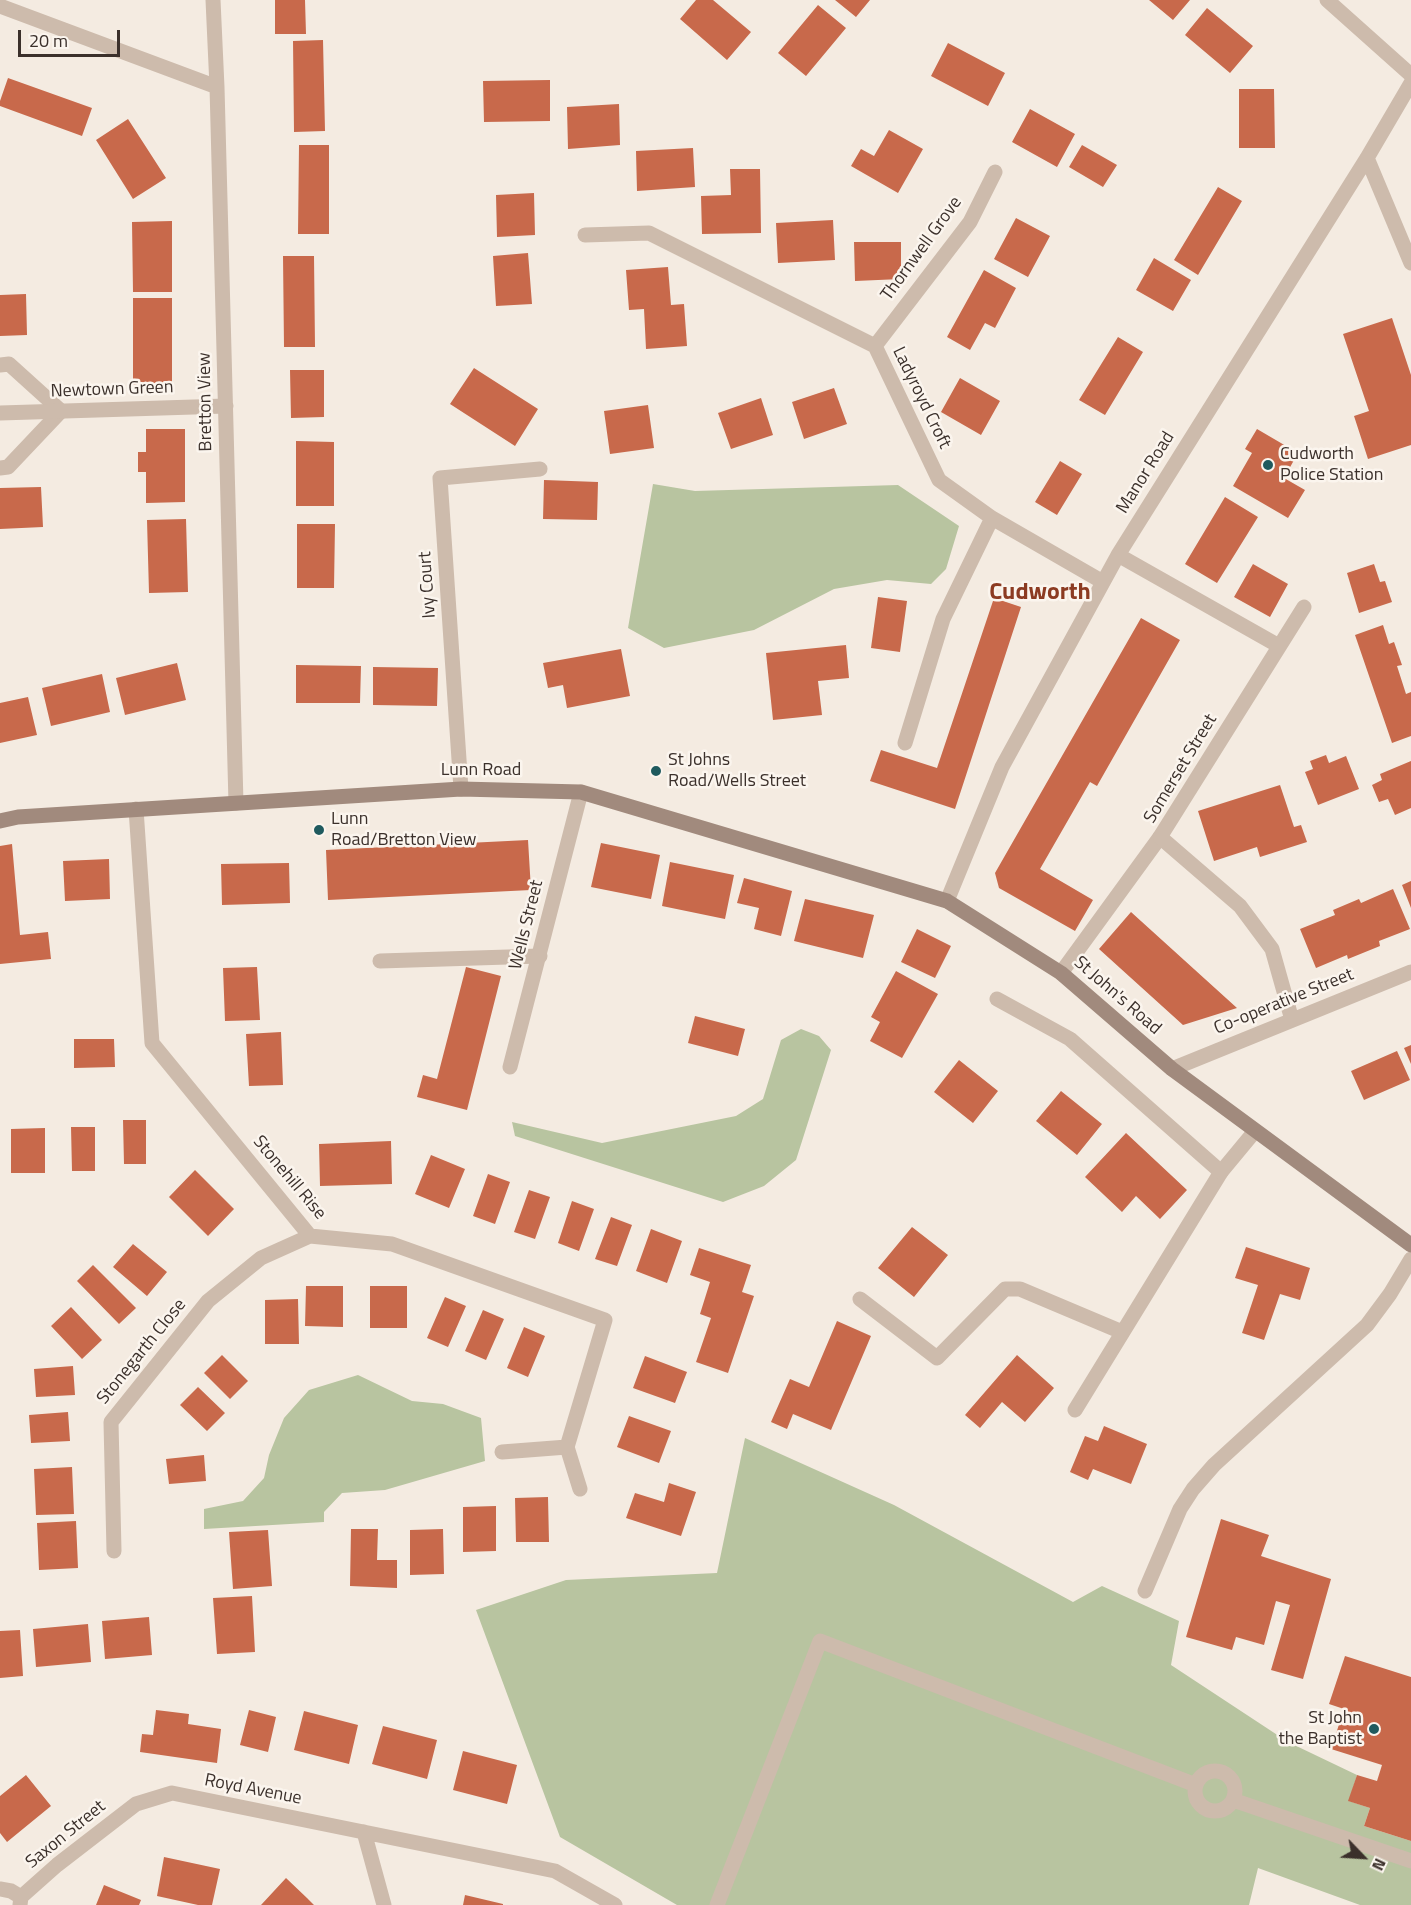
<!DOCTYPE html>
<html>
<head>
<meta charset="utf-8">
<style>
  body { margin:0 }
  #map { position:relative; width:1411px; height:1905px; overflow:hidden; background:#f4ebe1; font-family:"Titillium Web",sans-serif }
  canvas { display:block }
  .north { position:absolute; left:1333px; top:1827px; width:60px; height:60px; -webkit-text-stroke:4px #fbf5ee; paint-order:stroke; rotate:115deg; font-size:16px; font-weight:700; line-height:24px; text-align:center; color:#3b302b }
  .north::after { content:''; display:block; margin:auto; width:21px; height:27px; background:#3b302b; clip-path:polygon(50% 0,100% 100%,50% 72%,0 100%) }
  .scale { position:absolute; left:18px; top:30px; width:102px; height:27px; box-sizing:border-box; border:3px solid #3b302b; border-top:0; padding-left:8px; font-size:18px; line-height:21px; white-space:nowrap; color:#3b302b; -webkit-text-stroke:4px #fbf5ee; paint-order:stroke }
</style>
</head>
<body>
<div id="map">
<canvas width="1411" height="1905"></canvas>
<div class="north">N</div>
<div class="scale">20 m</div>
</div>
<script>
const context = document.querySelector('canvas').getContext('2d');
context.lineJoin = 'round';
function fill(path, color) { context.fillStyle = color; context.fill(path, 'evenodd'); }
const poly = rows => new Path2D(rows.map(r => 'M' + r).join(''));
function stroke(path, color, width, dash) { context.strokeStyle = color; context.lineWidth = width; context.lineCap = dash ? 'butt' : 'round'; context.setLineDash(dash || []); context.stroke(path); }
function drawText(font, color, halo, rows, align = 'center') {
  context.font = font + ' "Titillium Web",sans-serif'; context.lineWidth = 5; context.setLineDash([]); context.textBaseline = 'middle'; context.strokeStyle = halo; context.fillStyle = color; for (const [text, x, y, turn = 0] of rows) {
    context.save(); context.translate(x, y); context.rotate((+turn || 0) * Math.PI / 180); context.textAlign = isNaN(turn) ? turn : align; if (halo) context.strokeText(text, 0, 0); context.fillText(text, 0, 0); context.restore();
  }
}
fill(poly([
  [653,484,695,491,898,485,959,526,946,569,931,584,887,580,834,589,754,630,664,648,628,628],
  [801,1029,819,1036,831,1050,796,1160,764,1186,723,1202,515,1136,512,1122,602,1143,736,1116,763,1099,781,1040],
  [358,1375,412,1401,443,1404,481,1418,485,1461,385,1490,342,1493,324,1512,324,1522,204,1529,204,1509,243,1501,264,1478,269,1455,284,1418,309,1390],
  [745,1438,894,1505,1073,1602,1102,1586,1179,1621,1171,1665,1288,1742,1357,1775,1349,1801,1370,1808,1364,1826,1411,1841,1411,1905,1360,1905,1258,1868,1249,1905,677,1905,560,1837,476,1610,566,1580,717,1573]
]), '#b8c4a0');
fill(poly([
  [275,0,305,0,306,34,275,34],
  [696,0,713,0,751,32,727,60,680,19],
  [835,0,870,0,856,17],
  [1149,0,1190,0,1173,20],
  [818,5,846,28,806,76,778,53],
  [1207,8,1253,46,1230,73,1185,35],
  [323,40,325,131,294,132,293,41],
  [948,43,1005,73,988,106,931,76],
  [8,78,92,108,82,136,0,106,0,101],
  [550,80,550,121,484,122,483,81],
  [1239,89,1274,89,1275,148,1239,148],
  [619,104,620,145,568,149,567,107],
  [1030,109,1075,134,1057,167,1012,142],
  [128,119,166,178,133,199,96,140],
  [889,130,923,149,898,193,851,166,861,149,874,156],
  [299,145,329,145,329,234,298,234],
  [1082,145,1117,165,1103,187,1069,167],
  [693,148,695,187,637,191,636,151],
  [730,169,760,169,761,233,702,234,701,196,731,195],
  [1218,187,1242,201,1198,275,1174,260],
  [534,193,535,235,497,237,496,195],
  [1016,218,1050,236,1028,277,994,259],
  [833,220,835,260,778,263,776,223],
  [172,221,172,292,133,292,132,222],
  [854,242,901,242,901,279,855,281],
  [528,253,532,304,496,306,493,256],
  [283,256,314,256,315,347,284,347],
  [1154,258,1191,280,1173,311,1136,290],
  [668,267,671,305,684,304,687,346,646,349,644,309,629,310,626,270],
  [984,270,1016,288,995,328,985,323,970,350,947,337],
  [26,294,27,335,0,336,0,295],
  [133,298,172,298,172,393,133,393],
  [1392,318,1411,375,1411,445,1368,459,1354,416,1369,411,1343,334],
  [1118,337,1143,352,1105,415,1079,400],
  [474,368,538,409,515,446,450,404],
  [290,370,324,370,324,417,291,418],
  [960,378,1000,401,981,435,941,412],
  [834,388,847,424,804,439,792,402],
  [761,398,773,435,731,449,718,413],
  [648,405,654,448,610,454,604,411],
  [146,429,185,429,185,502,146,503,146,472,138,472,138,452,146,452],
  [1257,429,1298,453,1284,478,1305,490,1288,518,1233,486,1252,453,1245,449],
  [296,441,334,442,334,506,296,506],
  [1060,461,1082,474,1057,515,1035,502],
  [544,480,598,482,597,520,543,519],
  [41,487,43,527,0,529,0,488],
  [1225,497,1258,517,1217,583,1185,564],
  [186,519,188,592,149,593,147,520],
  [297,524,335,524,334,588,297,588],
  [1253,564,1288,584,1270,617,1234,597],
  [1374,564,1380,582,1385,581,1392,602,1359,613,1347,573],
  [878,597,907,601,900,652,871,648],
  [994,598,1021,607,955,809,870,781,881,750,937,768],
  [1141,618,1180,640,1097,786,1090,782,1040,869,1093,900,1075,931,999,888,995,873],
  [1383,625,1389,644,1394,642,1402,665,1397,666,1406,694,1411,692,1411,736,1392,743,1355,635],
  [846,645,849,678,818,681,822,715,773,720,766,653],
  [621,649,630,696,567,708,563,685,548,688,543,663],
  [177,663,186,700,125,715,116,678],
  [296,665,361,666,360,703,296,703],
  [373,667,438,668,437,706,373,705],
  [102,674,110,712,51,726,42,688],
  [28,697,37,735,0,743,0,703],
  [1326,755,1329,763,1346,756,1359,789,1318,805,1305,772,1313,769,1310,761],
  [1411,761,1411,808,1395,815,1388,799,1379,802,1372,785,1382,780,1380,774],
  [1280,785,1294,827,1301,825,1307,842,1260,857,1257,847,1214,861,1198,811],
  [528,840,531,890,328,900,326,850],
  [601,843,660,855,651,899,591,887],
  [12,844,20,935,48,932,51,959,0,964,0,846],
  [109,859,110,899,65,901,63,861],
  [670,862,734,875,725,919,662,906],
  [289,863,290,903,222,905,221,864],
  [744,878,792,891,781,936,754,929,759,908,737,903],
  [1411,881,1411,908,1402,885],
  [1393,889,1410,929,1379,941,1380,946,1348,959,1347,955,1316,968,1300,929,1335,915,1333,910,1359,899,1361,903],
  [805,899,874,915,863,958,794,941],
  [1131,912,1237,1008,1183,1025,1099,949],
  [917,929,951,946,935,978,901,962],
  [257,967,260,1020,225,1021,223,968],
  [466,967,501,976,467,1110,417,1097,423,1075,437,1079],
  [896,971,938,994,902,1058,870,1041,880,1022,871,1017],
  [695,1016,745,1029,738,1056,688,1043],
  [281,1032,283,1085,249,1086,246,1034],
  [74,1039,114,1039,115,1067,74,1068],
  [1411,1045,1411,1064,1404,1048],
  [1397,1051,1410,1080,1364,1100,1351,1071],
  [959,1060,998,1091,973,1123,934,1092],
  [1061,1091,1102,1124,1077,1155,1036,1121],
  [123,1120,146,1120,146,1164,124,1164],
  [71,1127,95,1127,95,1171,72,1171],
  [45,1128,45,1173,11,1173,11,1129],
  [1126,1133,1187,1190,1160,1219,1136,1196,1122,1212,1085,1177],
  [391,1141,392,1184,320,1186,319,1144],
  [431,1155,465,1169,449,1208,415,1194],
  [195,1170,234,1209,208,1236,169,1197],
  [488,1174,510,1182,495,1224,473,1216],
  [529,1190,550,1197,535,1239,514,1232],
  [572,1201,594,1209,579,1251,558,1243],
  [611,1217,632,1225,617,1266,595,1259],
  [912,1227,948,1255,914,1297,878,1268],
  [651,1229,682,1241,667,1283,636,1271],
  [133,1244,167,1272,147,1296,113,1267],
  [1246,1247,1310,1268,1300,1300,1280,1294,1264,1340,1242,1333,1258,1285,1235,1278],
  [699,1248,751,1265,742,1292,754,1296,728,1373,696,1362,711,1318,700,1314,710,1282,690,1275],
  [93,1265,136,1308,119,1324,77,1281],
  [306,1286,343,1286,343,1327,305,1326],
  [370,1286,407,1286,407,1328,370,1328],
  [445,1297,466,1306,448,1347,427,1338],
  [298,1299,299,1344,265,1344,265,1300],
  [71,1307,102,1340,82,1359,51,1326],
  [483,1310,504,1319,486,1360,465,1351],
  [837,1321,871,1336,831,1430,793,1414,787,1429,771,1422,790,1379,809,1387],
  [524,1327,545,1336,528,1377,507,1368],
  [222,1355,248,1381,230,1399,204,1373],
  [1017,1355,1054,1388,1025,1422,1002,1402,980,1428,965,1415],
  [645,1356,687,1372,675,1403,633,1388],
  [73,1366,75,1395,36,1397,34,1369],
  [198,1387,225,1413,207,1431,180,1405],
  [68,1412,70,1441,31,1443,29,1415],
  [629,1416,671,1431,659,1463,617,1447],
  [1104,1426,1147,1444,1131,1484,1093,1469,1088,1480,1070,1472,1085,1436,1098,1441],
  [204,1455,206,1481,169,1484,166,1459],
  [72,1467,74,1514,36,1515,34,1469],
  [669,1483,696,1492,681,1536,626,1518,635,1493,664,1502],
  [548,1497,549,1542,516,1542,515,1498],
  [496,1506,496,1551,463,1552,463,1507],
  [1221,1519,1269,1535,1261,1556,1331,1579,1303,1679,1271,1670,1290,1605,1276,1601,1264,1645,1236,1637,1232,1650,1186,1637],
  [76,1521,78,1568,39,1570,37,1523],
  [351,1529,378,1529,377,1560,397,1560,397,1588,350,1586],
  [443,1529,444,1574,410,1575,410,1530],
  [268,1530,272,1586,233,1589,229,1532],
  [252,1596,255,1652,217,1654,213,1598],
  [149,1617,152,1655,105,1659,102,1621],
  [88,1624,91,1662,36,1667,33,1629],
  [20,1630,23,1676,0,1678,0,1631],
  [1345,1656,1411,1677,1411,1841,1364,1826,1370,1808,1348,1801,1357,1775,1377,1781,1382,1765,1331,1749,1344,1709,1329,1704],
  [156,1710,189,1714,188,1724,221,1729,217,1763,140,1752,142,1734,153,1735],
  [249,1710,276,1717,268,1752,240,1745],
  [304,1711,358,1725,349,1764,294,1750],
  [383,1726,437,1740,427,1779,372,1764],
  [463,1751,517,1765,507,1804,453,1790],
  [26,1775,51,1806,7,1842,0,1833,0,1796],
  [164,1857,220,1869,212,1905,198,1905,157,1896],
  [286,1878,307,1898,314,1905,261,1905],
  [104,1885,141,1900,139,1905,96,1905],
  [465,1895,503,1904,503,1905,463,1905]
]), '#c8694b');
stroke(poly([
  [0,365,9,364,61,411,8,467,0,468],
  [380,961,540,956],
  [1061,973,1160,837],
  [860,1299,937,1358,1005,1289,1020,1289,1122,1332],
  [1075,1410,1221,1172],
  [1145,1591,1180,1509,1193,1489,1214,1465,1367,1325,1390,1294,1411,1259],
  '1195 1791a20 20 0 1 1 40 0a20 20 0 1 1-40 0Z',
  [1233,1800,1411,1861],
  [717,1905,820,1641,1196,1785]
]), '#cdbbac', 15);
stroke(poly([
  [213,0,217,87,236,803],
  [1327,0,1411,75],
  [0,6,217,87],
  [1367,158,1411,263],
  [585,235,649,233,875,346,939,480,992,518,1103,582],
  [875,346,970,222,995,172],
  [0,413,226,406],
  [1118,555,1279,646],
  [905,743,943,619,992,518],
  [461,789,440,478,540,469],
  [136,809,152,1043,310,1236,392,1244,605,1320,567,1447,502,1452],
  [947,901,1002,767,1118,555,1367,158,1411,83],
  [997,999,1070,1039,1221,1172,1255,1131],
  [1292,1020,1272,949,1240,906,1160,837,1304,607],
  [510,1067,581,792],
  [1172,1069,1411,972],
  [567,1447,580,1489],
  [114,1551,111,1422,208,1301,261,1258,310,1236],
  [364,1832,384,1905],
  [0,1889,11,1891,21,1897],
  [20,1905,21,1897,57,1865,136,1804,172,1793,555,1871,615,1905]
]), '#cdbbac', 15);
stroke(poly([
  [0,821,18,817,461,789,581,792,947,901,1061,973,1172,1069,1411,1245]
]), '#a18a7d', 15);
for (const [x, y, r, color] of [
  [1268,465,6,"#1f5a5e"],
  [656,771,6,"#1f5a5e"],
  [319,830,6,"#1f5a5e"],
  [1374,1729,6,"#1f5a5e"]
]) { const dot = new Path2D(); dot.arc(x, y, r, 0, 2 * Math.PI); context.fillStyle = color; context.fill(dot); stroke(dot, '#fbf5ee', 2); }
drawText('18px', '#3b302b', '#fbf5ee', [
  ["Thornwell Grove",922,249,-54],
  ["Newtown Green",112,390,-2],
  ["Ladyroyd Croft",921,398,64],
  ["Bretton View",206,402,-91],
  ["Manor Road",1146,473,-58],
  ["Ivy Court",428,585,-94],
  ["Somerset Street",1181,769,-59],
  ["Lunn Road",481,771],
  ["Wells Street",527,925,-76],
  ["St John's Road",1117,996,41],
  ["Co-operative Street",1284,1002,-22],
  ["Stonehill Rise",289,1178,50],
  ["Stonegarth Close",142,1352,-51],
  ["Royd Avenue",253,1790,11],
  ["Saxon Street",66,1835,-39]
]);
drawText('18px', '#3b302b', '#fbf5ee', [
  ["Cudworth",1280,455],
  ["Police Station",1280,476],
  ["St Johns",668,761],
  ["Road/Wells Street",668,782],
  ["Lunn",331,820],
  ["Road/Bretton View",331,841],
  ["St John",1362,1719,"right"],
  ["the Baptist",1362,1740,"right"]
], 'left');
drawText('bold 24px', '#8c3b22', '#fbf5ee', [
  ["Cudworth",1040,593]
]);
</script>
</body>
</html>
